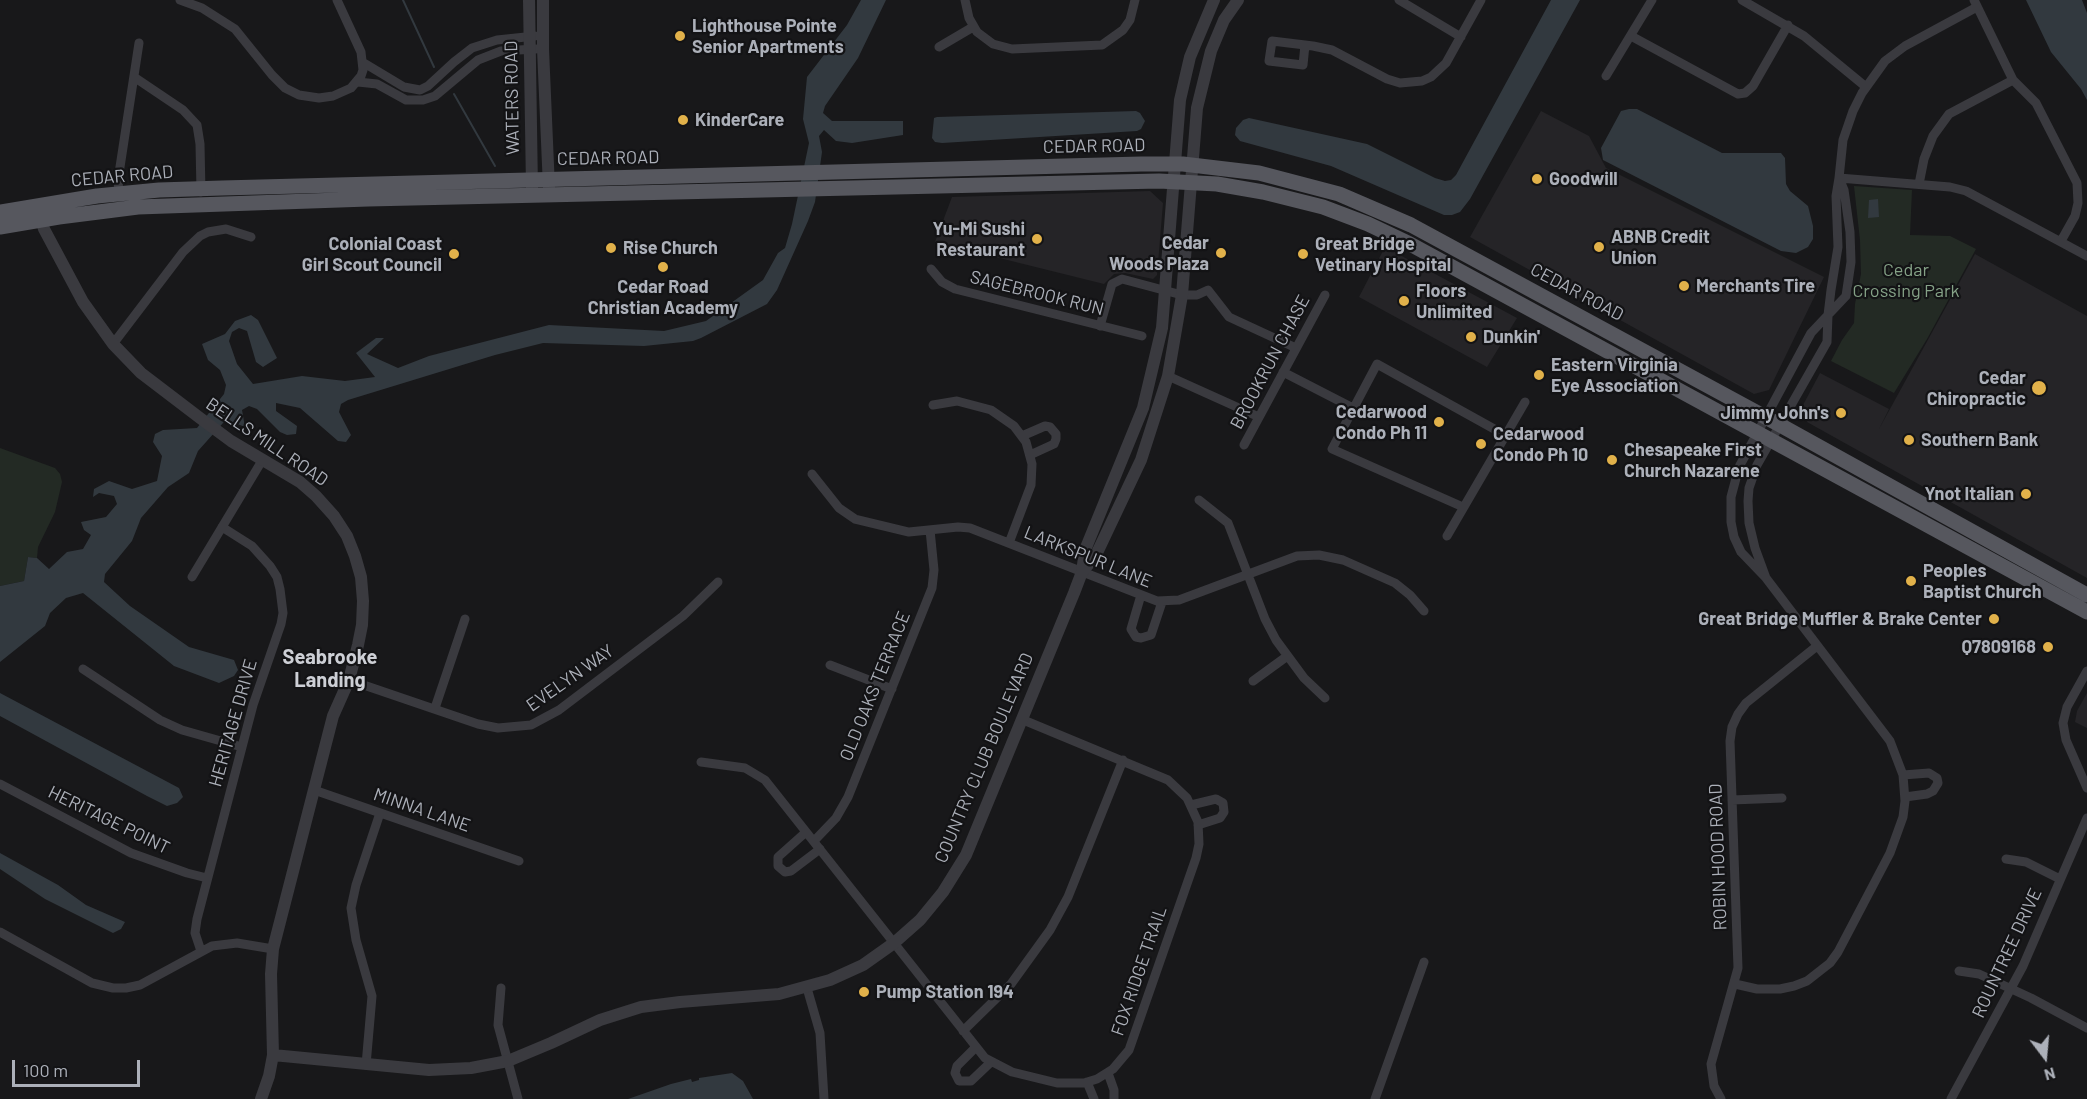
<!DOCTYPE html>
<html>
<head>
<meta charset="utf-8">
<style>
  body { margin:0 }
  #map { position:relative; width:2087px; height:1099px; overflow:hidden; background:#18181a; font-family:Barlow,sans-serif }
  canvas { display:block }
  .north { position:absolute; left:2015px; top:1027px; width:60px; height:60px; -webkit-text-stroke:4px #131315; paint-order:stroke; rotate:164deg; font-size:16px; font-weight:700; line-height:24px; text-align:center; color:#acb0b9 }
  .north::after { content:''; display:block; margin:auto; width:21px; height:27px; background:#acb0b9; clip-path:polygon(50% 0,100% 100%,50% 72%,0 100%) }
  .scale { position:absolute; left:12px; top:1060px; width:128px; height:27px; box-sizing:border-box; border:3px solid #acb0b9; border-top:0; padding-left:8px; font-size:18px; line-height:21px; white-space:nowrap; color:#acb0b9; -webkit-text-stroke:4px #131315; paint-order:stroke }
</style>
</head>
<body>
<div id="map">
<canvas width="2087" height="1099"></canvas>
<div class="north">N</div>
<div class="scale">100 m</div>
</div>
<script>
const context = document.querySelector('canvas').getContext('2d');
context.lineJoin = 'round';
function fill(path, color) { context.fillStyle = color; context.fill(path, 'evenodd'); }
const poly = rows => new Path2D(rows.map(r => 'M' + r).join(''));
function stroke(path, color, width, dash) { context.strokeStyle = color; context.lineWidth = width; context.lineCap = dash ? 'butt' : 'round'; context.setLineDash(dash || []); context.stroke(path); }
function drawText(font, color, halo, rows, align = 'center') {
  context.font = font + ' Barlow,sans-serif'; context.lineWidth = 4.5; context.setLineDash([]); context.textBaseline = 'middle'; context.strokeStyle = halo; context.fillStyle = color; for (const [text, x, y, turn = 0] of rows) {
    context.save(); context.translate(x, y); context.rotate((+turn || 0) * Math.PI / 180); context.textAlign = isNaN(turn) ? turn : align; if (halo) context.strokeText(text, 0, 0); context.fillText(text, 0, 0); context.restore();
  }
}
fill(poly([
  [1541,111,1589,136,1606,168,1824,277,1769,390,1754,394,1470,237],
  [1150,191,1163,203,1157,275,1153,279,1125,273,1114,274,1104,284,935,242,952,197],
  [1385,247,1517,318,1487,367,1359,297],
  [1975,254,2087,316,2087,578,1807,422,1802,407,1820,373,1889,409,1879,429],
  [2087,693,2087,728,2075,722,2077,711]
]), '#252427');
fill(poly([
  [1854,186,1912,190,1910,235,1950,236,1976,249,1927,339,1894,393,1831,361,1842,340,1854,323,1855,304,1861,274,1860,240],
  [0,448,55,468,60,474,62,482,55,512,38,547,37,558,28,557,24,581,0,586]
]), '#232a24');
fill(poly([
  [861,0,886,0,858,58,825,106,823,113,832,121,903,121,903,135,852,143,836,141,824,130,819,136,822,152,815,202,808,221,777,290,767,304,701,338,693,341,644,346,543,343,495,355,348,400,341,404,339,412,351,435,346,442,338,441,300,408,276,403,276,411,297,426,296,434,287,435,280,432,257,409,249,406,242,410,245,427,230,421,223,423,198,451,189,473,168,487,141,518,132,541,105,574,104,582,130,606,189,647,234,660,238,670,234,676,219,683,174,666,83,593,66,598,50,613,45,626,0,662,0,586,24,581,28,557,37,558,49,569,67,552,83,549,91,535,84,530,81,522,106,517,117,504,114,496,99,493,93,497,94,489,109,481,132,489,157,481,162,456,153,442,155,434,163,430,197,428,224,394,226,385,220,370,208,360,202,344,225,334,235,321,251,315,258,320,277,358,263,367,256,362,247,331,239,328,232,332,229,341,237,364,253,384,302,376,345,381,375,377,356,353,376,338,384,338,367,354,398,368,429,356,549,325,664,331,706,321,763,280,778,253,785,248,792,224,809,143,803,119,807,77,847,25],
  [1551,0,1580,0,1470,199,1460,212,1452,215,1444,215,1331,166,1240,141,1235,135,1236,128,1243,120,1249,118,1367,144,1435,178,1445,181,1451,180,1456,175],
  [2026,0,2082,0,2087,13,2087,100,2081,89,2051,52],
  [1629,109,1637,109,1722,153,1781,153,1785,158,1786,184,1790,191,1808,206,1813,226,1813,239,1808,247,1796,253,1781,251,1603,160,1601,148,1621,111],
  [1136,111,1140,113,1145,121,1141,129,1137,131,942,143,935,142,932,138,934,118,937,117],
  [1878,199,1879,217,1868,218,1869,200],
  [0,693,179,788,183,797,177,803,167,806,147,796,0,716],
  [0,853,58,885,86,905,125,922,121,929,113,933,45,899,0,869],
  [732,1073,743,1081,753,1099,628,1099,671,1084,691,1079,692,1082,699,1080,699,1078]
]), '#32393f');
stroke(poly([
  [403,0,434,67],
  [454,94,495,166]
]), '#32393f', 2);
stroke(poly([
  [180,0,202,8,235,29,272,75,285,88,299,95,319,98,333,96,351,88,361,76,363,70,361,52,337,0],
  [965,0,969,18,977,32,993,44,1012,49,1102,45,1123,30,1130,20,1135,0],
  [1399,0,1461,37],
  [1742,0,1804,36,1866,87],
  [1974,0,2013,80,2036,103,2077,183,2078,203,2075,216,2061,241],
  [1977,7,1905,46,1885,61,1862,93,1853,111,1843,140,1839,178,1950,187,1966,191,2087,256],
  [1631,36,1738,94,1745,93,1753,86,1788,25],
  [1305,45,1303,65,1269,61,1272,41,1305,45,1313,46,1332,50,1387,79,1400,83,1422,81,1431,77,1446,63,1481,0],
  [939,47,973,27],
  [364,63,404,87,420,90,428,86,454,62,472,48,497,40,535,36],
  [1606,76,1652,0],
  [134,77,183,110,197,125,200,144,201,192],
  [358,82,377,84,406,100,423,100,435,96,478,60,501,51,536,49],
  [1839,178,1844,190,1850,232,1851,262,1846,296,1828,315,1831,290,1838,247,1836,196,1839,178],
  [1919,184,1924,159,1933,136,1949,114,2013,80],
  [119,194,118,180,139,43],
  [931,269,942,282,955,289,1142,336],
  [1100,326,1112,284,1122,279,1182,295,1197,295,1208,290,1229,317,1296,348],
  [113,344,183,252,200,236,208,232,226,229,251,237],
  [1283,372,1353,408],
  [1168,376,1259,417],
  [933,405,957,401,991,410,1014,426,1026,442,1032,464,1031,485,1009,543],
  [1022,436,1045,426,1050,427,1056,434,1056,439,1054,444,1030,455],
  [1244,445,1325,295],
  [812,474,839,508,855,519,909,532,958,527,970,528,1157,601,1179,600,1297,556,1319,555,1343,560,1395,583,1410,595,1424,611],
  [1199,500,1228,523,1265,619,1276,640,1304,678,1325,698],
  [1463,507,1332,449,1377,364,1505,435],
  [1447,536,1525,402],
  [192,577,263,459],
  [1141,595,1131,629,1136,637,1141,638,1151,635,1162,602],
  [830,665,892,689],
  [83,669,160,720,182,730,242,747],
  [2087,671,2067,707,2063,723,2066,740,2087,788],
  [349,680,478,724,498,728,531,725,559,710,683,616,718,582],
  [1253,681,1286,657],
  [435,708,465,619],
  [701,762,745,768,765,780,985,1058,1012,1072,1057,1083,1084,1083,1097,1079,1113,1069,1129,1050,1196,858,1199,844,1198,822,1187,798,1168,780,1021,719],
  [1903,775,1929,773,1937,778,1938,783,1933,791,1927,794,1905,797],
  [0,784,131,853,187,873,207,878],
  [314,790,519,861],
  [1732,800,1782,798],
  [1191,805,1216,799,1223,803,1224,812,1220,818,1198,825],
  [806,832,778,857,778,866,785,872,791,871,820,849],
  [814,841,836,818,848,797,932,588,934,570,930,530],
  [2006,859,2026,862,2060,879],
  [0,932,92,983,113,988,126,988,140,985,212,946,237,943,273,949],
  [201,951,195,933,197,919,253,705,281,624,283,613,280,589,277,577,270,566,252,546,222,527],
  [1959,971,1979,974,2031,998,2087,1028],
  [1735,984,1757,989,1780,989,1794,986,1807,981,1830,963,1838,952,1890,853,1903,817,1905,801,1903,775,1890,741,1766,578,1741,552,1734,537,1731,522,1731,497,1739,467,1811,333,1828,315,1827,342,1757,465,1749,488,1748,501,1749,523,1755,548,1766,578],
  [501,988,498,1025,518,1099],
  [807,988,820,1033,824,1099],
  [963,1031,1011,984,1050,930,1068,897,1123,760],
  [976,1047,957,1066,955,1073,959,1081,971,1081,991,1062],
  [366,1065,372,996,356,940,351,908,356,885,380,813],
  [1108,1073,1114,1090,1114,1099],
  [1087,1082,1094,1099],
  [1375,1099,1424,962],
  [1721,1099,1714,1086,1711,1064,1738,968,1730,741,1732,727,1738,714,1746,703,1817,646],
  [1951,1099,2023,966,2087,818]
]), '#3a3a3f', 9);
stroke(poly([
  [529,0,532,188],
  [543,0,543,49,549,188],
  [39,213,44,229,83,302,113,344,141,373,200,418,231,441,300,482,316,496,334,516,347,536,355,556,361,577,363,601,362,625,358,645,349,680,333,716,273,949,271,974,273,1055,269,1076,261,1099],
  [1083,571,1096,555,1141,460,1168,376,1182,295,1197,108,1211,51,1224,20,1238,0],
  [273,1055,429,1070,471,1068,508,1061,551,1043,600,1020,641,1007,680,1002,779,994,830,980,863,965,894,943,920,920,943,892,966,855,1074,593,1082,572,1085,550,1143,408,1162,328,1180,100,1190,57,1214,0]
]), '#3a3a3f', 12);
stroke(poly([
  [0,212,97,196,159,190,222,188,1141,164,1183,164,1259,173,1339,194,1411,225,1780,425,2087,595],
  [0,227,59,217,138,207,368,199,1159,181,1217,184,1263,192,1323,207,1368,224,1410,244,2087,612]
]), '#56575e', 15);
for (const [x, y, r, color] of [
  [680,36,6,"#e1b14a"],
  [683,120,6,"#e1b14a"],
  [1537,179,6,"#e1b14a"],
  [1037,239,6,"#e1b14a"],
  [1599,247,6,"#e1b14a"],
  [611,248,6,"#e1b14a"],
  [1221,253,6,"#e1b14a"],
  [454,254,6,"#e1b14a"],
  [1303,254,6,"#e1b14a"],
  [663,267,6,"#e1b14a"],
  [1684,286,6,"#e1b14a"],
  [1404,301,6,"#e1b14a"],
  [1471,337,6,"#e1b14a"],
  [1539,375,6,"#e1b14a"],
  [2039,388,8,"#e1b14a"],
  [1841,413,6,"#e1b14a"],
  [1439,422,6,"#e1b14a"],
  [1909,440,6,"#e1b14a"],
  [1481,444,6,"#e1b14a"],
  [1612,460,6,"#e1b14a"],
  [2026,494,6,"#e1b14a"],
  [1911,581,6,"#e1b14a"],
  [1994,619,6,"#e1b14a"],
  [2048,647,6,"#e1b14a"],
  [864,992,6,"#e1b14a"]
]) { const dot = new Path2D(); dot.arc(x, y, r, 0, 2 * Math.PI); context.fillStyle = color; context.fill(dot); stroke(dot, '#131315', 2); }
drawText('bold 18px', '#acb0b9', '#131315', [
  ["Lighthouse Pointe",692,26],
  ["Senior Apartments",692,47],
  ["KinderCare",695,120],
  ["Goodwill",1549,179],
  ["Yu-Mi Sushi",1025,229,"right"],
  ["Restaurant",1025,250,"right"],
  ["ABNB Credit",1611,237],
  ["Union",1611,258],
  ["Cedar",1209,243,"right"],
  ["Woods Plaza",1209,264,"right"],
  ["Colonial Coast",442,244,"right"],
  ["Girl Scout Council",442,265,"right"],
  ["Great Bridge",1315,244],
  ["Vetinary Hospital",1315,265],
  ["Rise Church",623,248],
  ["Merchants Tire",1696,286],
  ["Cedar Road",663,287,"center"],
  ["Christian Academy",663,308,"center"],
  ["Floors",1416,291],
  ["Unlimited",1416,312],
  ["Dunkin'",1483,337],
  ["Eastern Virginia",1551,365],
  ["Eye Association",1551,386],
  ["Cedar",2026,378,"right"],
  ["Chiropractic",2026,399,"right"],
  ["Cedarwood",1427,412,"right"],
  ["Condo Ph 11",1427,433,"right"],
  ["Jimmy John's",1829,413,"right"],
  ["Cedarwood",1493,434],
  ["Condo Ph 10",1493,455],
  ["Southern Bank",1921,440],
  ["Chesapeake First",1624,450],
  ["Church Nazarene",1624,471],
  ["Ynot Italian",2014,494,"right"],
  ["Peoples",1923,571],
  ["Baptist Church",1923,592],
  ["Great Bridge Muffler & Brake Center",1982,619,"right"],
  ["Q7809168",2036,647,"right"],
  ["Pump Station 194",876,992]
], 'left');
drawText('18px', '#acb0b9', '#131315', [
  ["WATERS ROAD",512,98,-91],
  ["CEDAR ROAD",1094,146,-1],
  ["CEDAR ROAD",608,158,-1],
  ["CEDAR ROAD",122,176,-5],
  ["CEDAR ROAD",1577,292,28],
  ["SAGEBROOK RUN",1037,293,14],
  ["BROOKRUN CHASE",1270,362,-62],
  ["BELLS MILL ROAD",267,442,34],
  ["LARKSPUR LANE",1088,557,22],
  ["EVELYN WAY",570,678,-35],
  ["OLD OAKS TERRACE",875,686,-68],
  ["HERITAGE DRIVE",233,723,-74],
  ["COUNTRY CLUB BOULEVARD",984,758,-67],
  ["MINNA LANE",422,810,19],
  ["HERITAGE POINT",109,820,26],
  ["ROBIN HOOD ROAD",1718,857,-92],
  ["ROUNTREE DRIVE",2007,953,-65],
  ["FOX RIDGE TRAIL",1139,971,-71]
]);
drawText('18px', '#85a287', '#131315', [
  ["Cedar",1906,270],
  ["Crossing Park",1906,291]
]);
drawText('bold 20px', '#cdcfd5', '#131315', [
  ["Seabrooke",330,657],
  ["Landing",330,680]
]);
</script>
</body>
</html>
